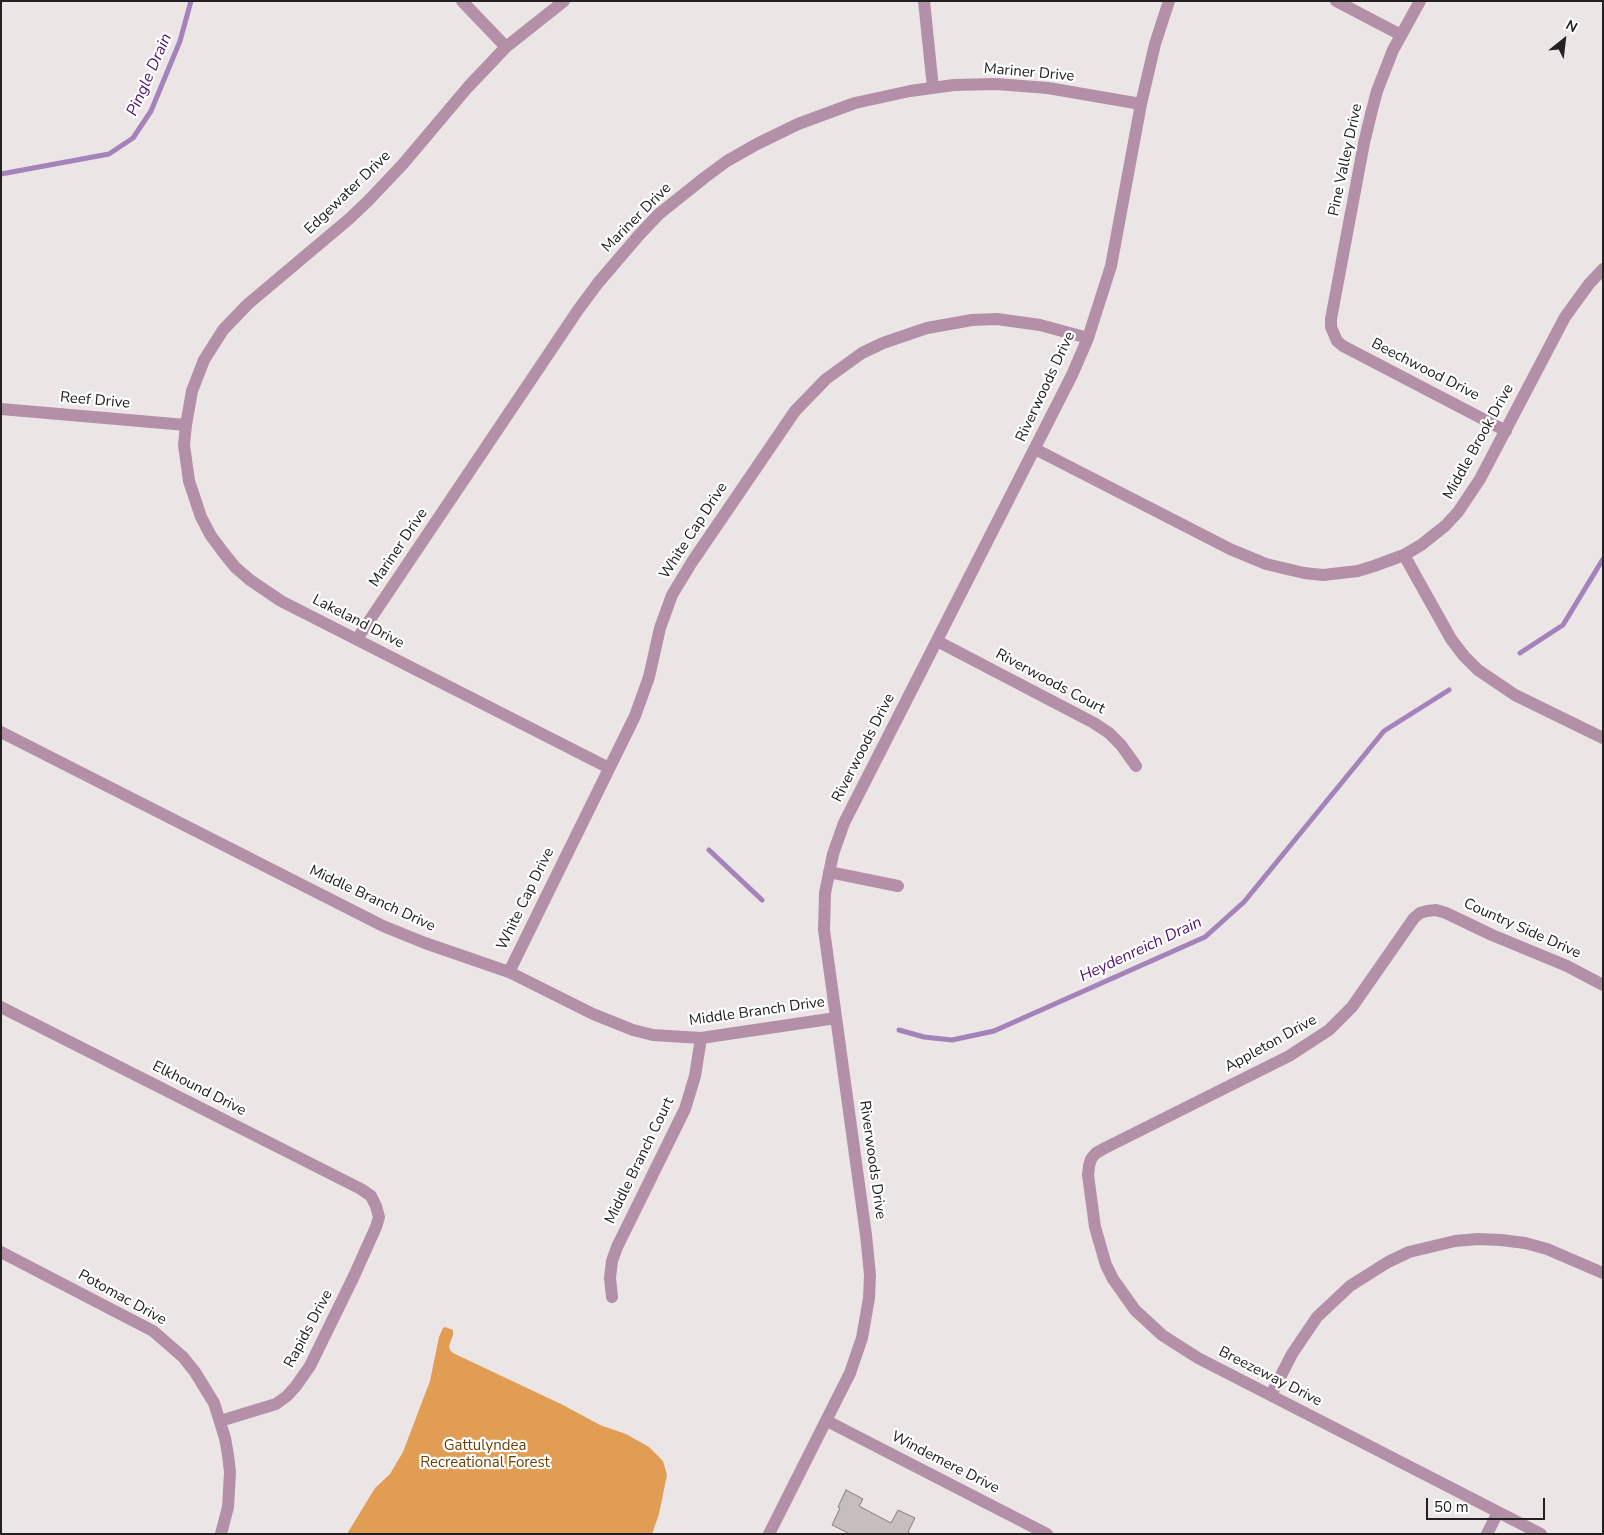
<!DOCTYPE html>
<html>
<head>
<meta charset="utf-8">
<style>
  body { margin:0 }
  #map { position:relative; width:1604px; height:1535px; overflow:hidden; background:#ece5e6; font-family:"Nunito Sans",sans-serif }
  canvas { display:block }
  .frame { position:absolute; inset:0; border:2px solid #222020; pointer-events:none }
  .north { position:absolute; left:1539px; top:15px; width:50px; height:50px; -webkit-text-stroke:4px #fff; paint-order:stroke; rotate:29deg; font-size:14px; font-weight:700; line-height:20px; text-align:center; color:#222020 }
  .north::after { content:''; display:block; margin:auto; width:18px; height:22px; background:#222020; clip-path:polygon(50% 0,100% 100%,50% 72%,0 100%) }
  .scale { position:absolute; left:1426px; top:1498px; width:119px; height:22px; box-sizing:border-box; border:2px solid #222020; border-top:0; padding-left:6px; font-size:15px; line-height:18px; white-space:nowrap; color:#222020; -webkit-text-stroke:4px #fff; paint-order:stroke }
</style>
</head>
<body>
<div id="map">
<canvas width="1604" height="1535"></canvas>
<div class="frame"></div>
<div class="north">N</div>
<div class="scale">50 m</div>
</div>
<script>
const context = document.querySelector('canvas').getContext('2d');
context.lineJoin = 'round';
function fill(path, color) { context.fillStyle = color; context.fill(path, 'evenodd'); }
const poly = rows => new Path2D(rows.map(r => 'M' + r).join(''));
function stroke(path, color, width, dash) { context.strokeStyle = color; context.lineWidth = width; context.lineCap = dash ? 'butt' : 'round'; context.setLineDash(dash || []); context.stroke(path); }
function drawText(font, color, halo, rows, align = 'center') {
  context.font = font + ' "Nunito Sans",sans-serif'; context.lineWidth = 4.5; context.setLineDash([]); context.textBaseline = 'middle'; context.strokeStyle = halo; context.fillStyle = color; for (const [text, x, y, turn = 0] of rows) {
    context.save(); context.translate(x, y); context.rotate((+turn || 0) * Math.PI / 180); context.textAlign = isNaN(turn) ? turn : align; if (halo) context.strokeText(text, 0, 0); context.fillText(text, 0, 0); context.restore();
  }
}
fill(poly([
  [445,1327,453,1330,453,1335,449,1346,450,1350,453,1353,563,1405,600,1425,626,1434,649,1447,663,1461,667,1475,659,1514,652,1534,347,1534,375,1488,390,1474,403,1452,430,1381,439,1337,443,1328]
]), '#e29d54');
stroke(poly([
  [1,174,109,154,133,138,151,111,180,41,191,1],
  [1520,653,1563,625,1603,559],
  [709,850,762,900],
  [899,1030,924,1037,952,1040,994,1031,1205,937,1244,902,1384,731,1449,690]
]), '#a483bb', 5);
const building = poly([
  [846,1490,863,1499,859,1506,891,1523,898,1510,915,1518,908,1532,911,1534,850,1534,832,1525,840,1508,838,1507,846,1490]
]);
fill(building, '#c5bebd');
stroke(building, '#857f7d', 1);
stroke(poly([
  [462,1,506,47],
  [564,1,506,47,468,87,403,164,369,200,349,219,248,304,223,330,204,360,192,391,186,425,184,445,189,481,201,517,211,536,223,552,235,567,250,580,281,601,609,768],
  [924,1,933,88],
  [1336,1,1401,35],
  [1420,1,1393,50,1377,91,1371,114,1364,143,1331,319,1331,327,1337,341,1343,346,1506,431],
  [1,409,186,425],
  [1035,449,1230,549,1266,564,1304,573,1323,575,1358,571,1374,566,1404,555,1421,545,1445,526,1458,512,1480,479,1565,317,1589,284,1603,269],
  [1404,555,1451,639,1464,656,1478,670,1515,695,1603,738],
  [357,639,578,310,598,283,639,235,659,214,704,178,727,161,757,144,798,124,855,103,910,91,954,85,996,84,1048,88,1141,104],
  [937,641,1094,723,1109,733,1121,745,1136,766],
  [1,732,383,926,425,943,509,972,593,1014,633,1030,653,1035,701,1038,836,1018],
  [829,872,898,886],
  [509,972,635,716,649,677,660,628,672,595,692,562,795,411,826,379,862,353,883,343,927,328,972,320,997,319,1040,325,1088,338],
  [1,1007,361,1189,371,1196,376,1206,379,1217,376,1227,354,1276,310,1366,296,1386,287,1396,276,1404,220,1421],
  [1,1252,153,1331,183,1357,195,1372,214,1403,225,1438,228,1455,230,1472,228,1507,221,1534],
  [612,1297,610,1278,612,1261,617,1247,685,1109,695,1076,701,1038],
  [1271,1395,1292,1354,1317,1317,1350,1286,1388,1262,1409,1252,1455,1241,1478,1239,1501,1240,1525,1243,1547,1249,1603,1273],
  [827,1421,1047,1534],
  [769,1534,850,1373,862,1338,869,1298,870,1275,866,1235,824,930,825,893,833,854,844,823,1072,375,1088,338,1111,266,1141,104,1155,44,1169,1],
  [1487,1534,1498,1512],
  [1541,1534,1198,1358,1162,1335,1135,1310,1113,1279,1106,1265,1095,1227,1088,1175,1089,1166,1091,1159,1096,1153,1105,1148,1289,1056,1329,1030,1352,1007,1414,918,1420,913,1427,911,1436,910,1446,913,1492,935,1567,966,1603,985]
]), '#b490a8', 12);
drawText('15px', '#222020', '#fff', [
  ["Mariner Drive",1029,73,5],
  ["Pine Valley Drive",1346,160,-78],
  ["Edgewater Drive",348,193,-44],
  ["Mariner Drive",637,218,-45],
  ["Beechwood Drive",1425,370,27],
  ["Riverwoods Drive",1046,387,-65],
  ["Reef Drive",95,401,5],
  ["Middle Brook Drive",1479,442,-61],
  ["White Cap Drive",694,531,-57],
  ["Mariner Drive",399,548,-56],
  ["Lakeland Drive",358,622,27],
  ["Riverwoods Court",1050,682,28],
  ["Riverwoods Drive",864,748,-63],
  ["Middle Branch Drive",372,899,25],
  ["White Cap Drive",526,899,-64],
  ["Country Side Drive",1522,929,24],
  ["Middle Branch Drive",757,1012,-8],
  ["Appleton Drive",1271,1044,-29],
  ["Elkhound Drive",199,1089,27],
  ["Riverwoods Drive",872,1160,82],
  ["Middle Branch Court",640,1161,-64],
  ["Potomac Drive",122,1298,29],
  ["Rapids Drive",309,1329,-62],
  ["Breezeway Drive",1270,1377,27],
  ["Windemere Drive",945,1463,27]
]);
drawText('15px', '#6c3f03', '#fff', [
  ["Gattulyndea",485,1446],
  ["Recreational Forest",485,1463]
]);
drawText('italic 16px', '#501371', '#fff', [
  ["Pingle Drain",150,75,-66],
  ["Heydenreich Drain",1141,950,-25]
]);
</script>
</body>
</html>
